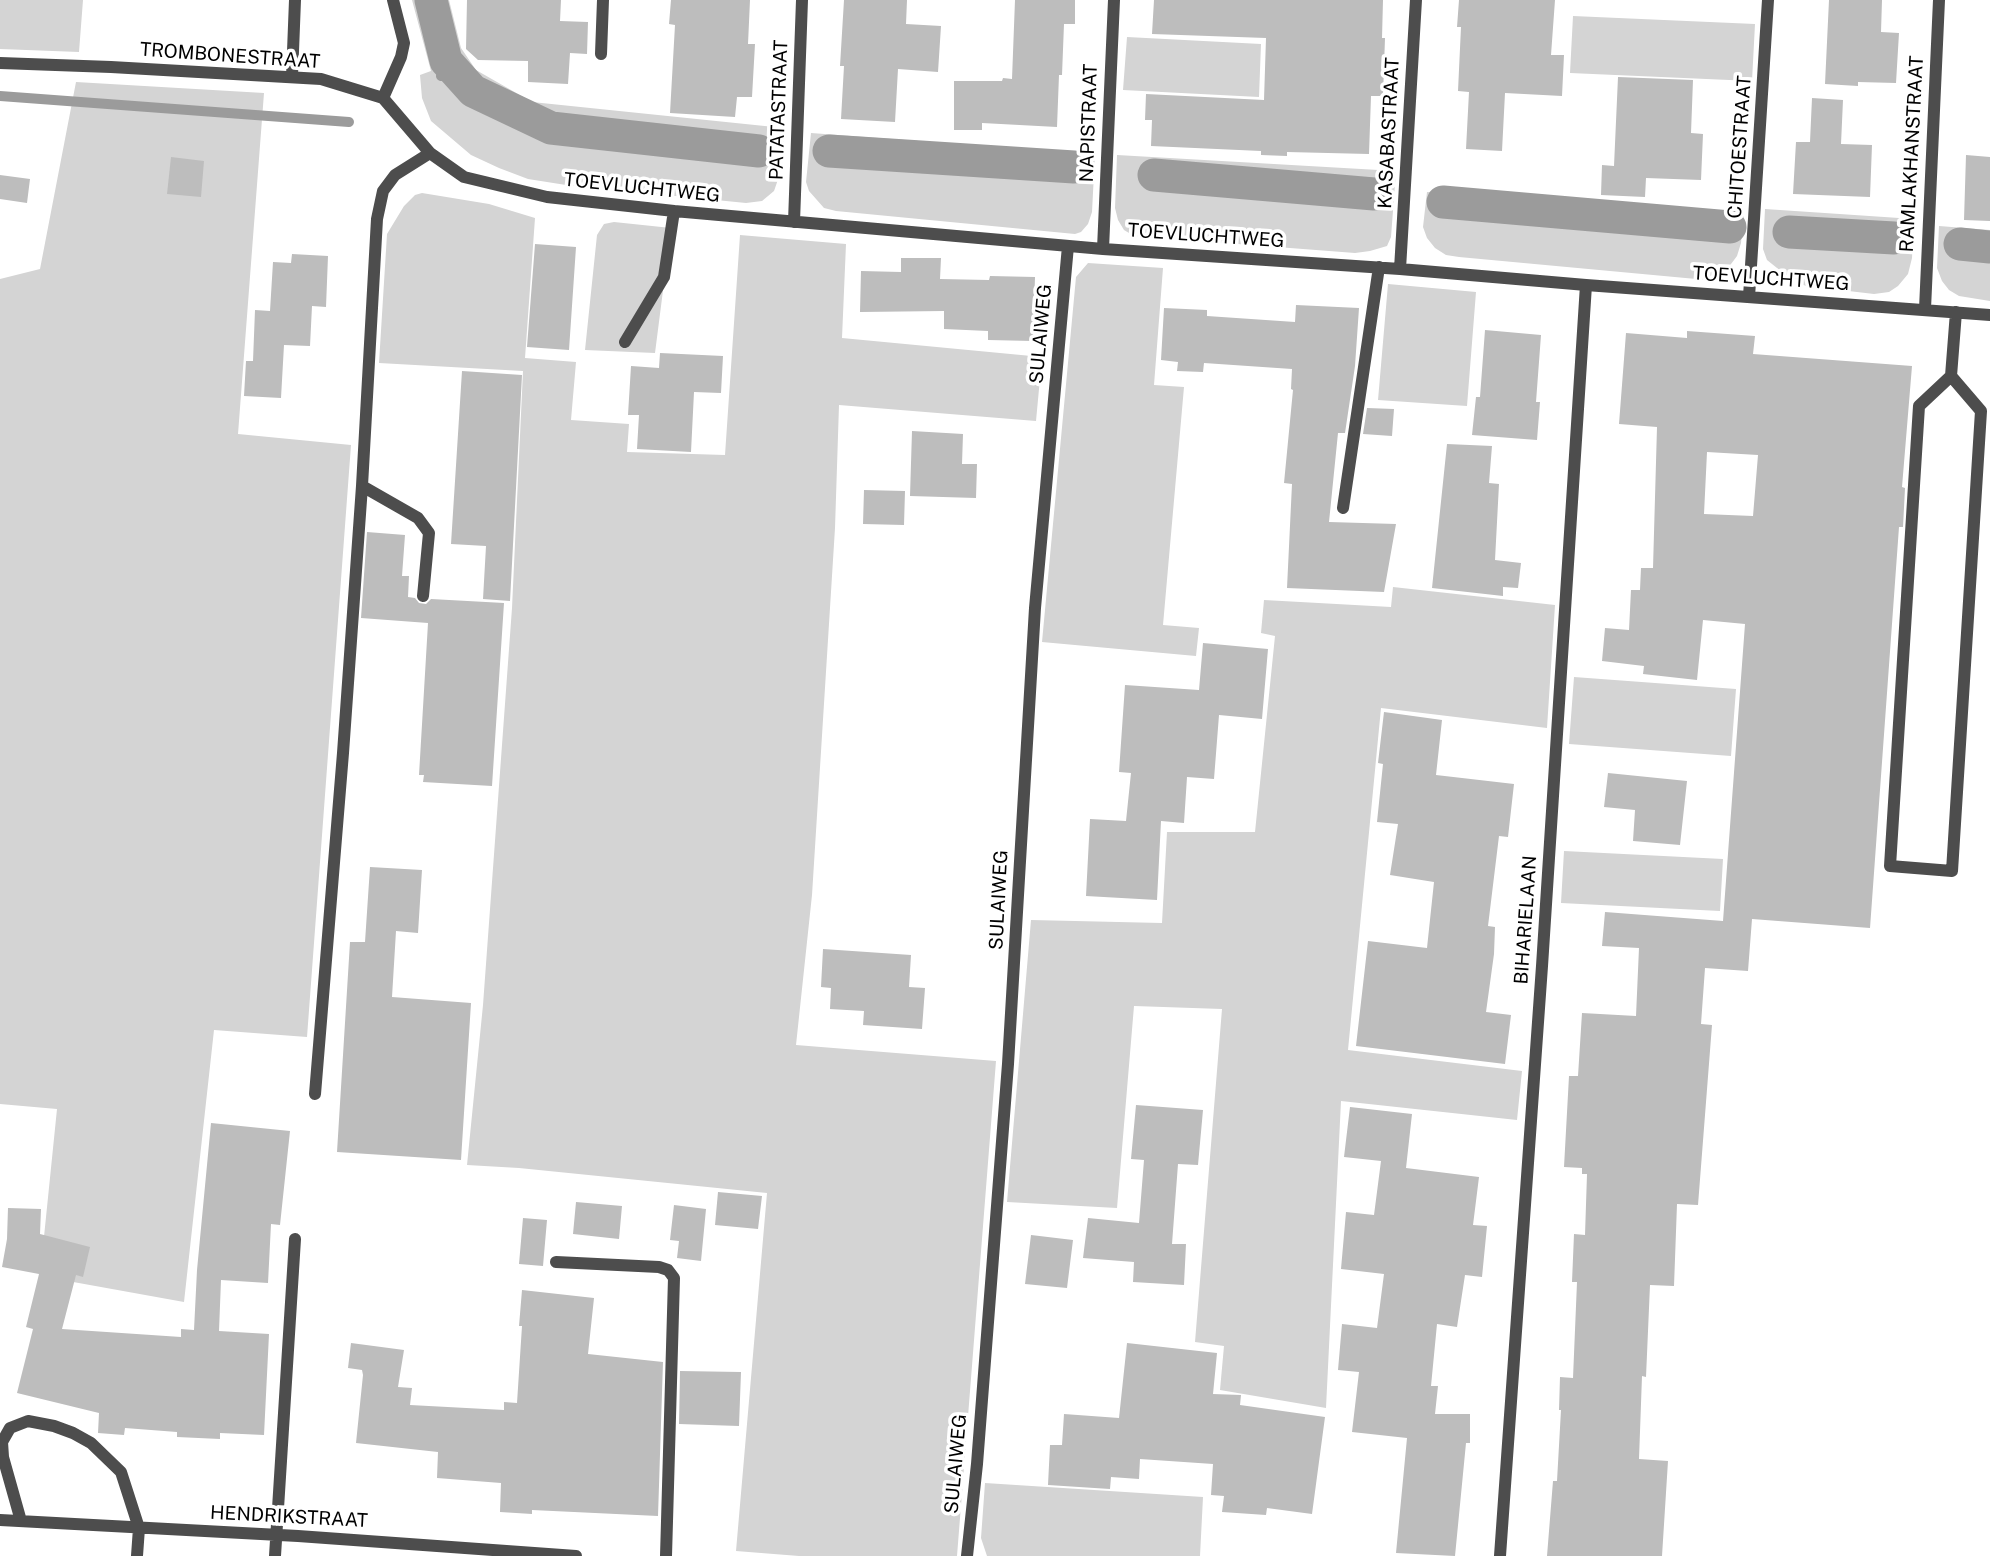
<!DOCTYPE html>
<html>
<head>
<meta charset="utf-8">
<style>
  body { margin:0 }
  canvas { display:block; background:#fff }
</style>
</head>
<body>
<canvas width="1990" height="1556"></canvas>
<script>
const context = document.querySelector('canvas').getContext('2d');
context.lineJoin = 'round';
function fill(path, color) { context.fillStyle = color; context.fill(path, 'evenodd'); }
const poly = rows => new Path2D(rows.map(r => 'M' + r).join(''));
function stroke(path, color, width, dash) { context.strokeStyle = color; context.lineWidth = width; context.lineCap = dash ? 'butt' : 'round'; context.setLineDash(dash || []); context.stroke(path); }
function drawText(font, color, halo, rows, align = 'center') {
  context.font = font + ' "Public Sans",sans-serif'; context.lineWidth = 7; context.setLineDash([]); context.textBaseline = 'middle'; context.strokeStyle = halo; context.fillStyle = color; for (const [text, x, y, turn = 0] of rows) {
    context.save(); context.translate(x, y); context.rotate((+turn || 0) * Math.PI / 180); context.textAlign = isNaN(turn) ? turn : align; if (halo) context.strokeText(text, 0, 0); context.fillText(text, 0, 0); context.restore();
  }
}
fill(poly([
  [0,0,83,0,79,52,0,49],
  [412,0,449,0,461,48,476,70,532,102,784,128,782,168,774,191,762,201,746,203,566,185,528,179,499,168,471,155,431,121,422,98,420,75,431,71],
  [1573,16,1755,24,1752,81,1570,73],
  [1127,37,1261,44,1259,97,1123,90],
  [76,82,264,93,238,434,351,445,307,1037,214,1030,184,1302,40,1276,57,1109,0,1104,0,279,40,269],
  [811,133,1095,154,1092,212,1088,224,1081,232,1075,234,836,211,824,208,809,191,806,182],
  [1117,155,1396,171,1391,237,1387,246,1370,251,1355,253,1134,236,1124,230,1118,220,1115,208],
  [1427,192,1744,212,1741,243,1737,256,1728,268,1717,277,1707,280,1459,257,1446,255,1435,248,1427,238,1423,227],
  [422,193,489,204,535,218,525,358,576,362,571,420,629,424,627,452,725,455,740,235,846,244,842,338,1042,357,1036,421,839,405,835,528,812,895,796,1045,996,1061,957,1556,799,1556,736,1551,767,1193,519,1168,467,1165,483,1005,512,608,523,371,379,363,387,234,404,206,415,195],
  [1765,209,1914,219,1912,258,1908,274,1898,286,1889,292,1874,294,1806,286,1792,280,1767,260,1763,249],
  [614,222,671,228,655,353,585,350,597,235,604,224],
  [1939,226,1990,230,1990,301,1959,296,1949,290,1942,281,1937,268],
  [1088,263,1163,268,1154,385,1184,387,1163,625,1199,628,1196,656,1042,642,1076,277],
  [1388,284,1476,292,1467,406,1378,400],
  [1393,587,1555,605,1547,728,1381,708,1348,1050,1522,1071,1517,1120,1341,1101,1326,1408,1220,1390,1224,1346,1195,1342,1222,1009,1134,1006,1117,1208,1007,1202,1031,920,1162,923,1167,832,1255,832,1275,636,1261,633,1264,600,1391,607],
  [1574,677,1736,689,1731,756,1569,744],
  [1564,851,1723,859,1720,911,1561,903],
  [985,1483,1203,1497,1200,1556,987,1556,981,1538]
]), '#d4d4d4');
stroke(poly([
  [441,76,446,61],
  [0,96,349,122]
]), '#9b9b9b', 10);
stroke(poly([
  [431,0,446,61,473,91,551,128,759,151],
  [829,151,1074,167],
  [1154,175,1374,194],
  [1443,202,1730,227],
  [1789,232,1894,238],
  [1960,244,1990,247]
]), '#9b9b9b', 33);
fill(poly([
  [467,0,561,0,560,21,588,22,587,54,570,53,568,84,528,82,528,61,478,60,466,49],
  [671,0,750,0,748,44,755,44,752,97,737,97,735,117,670,113,675,25,669,24],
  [844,0,907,0,906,24,941,26,938,72,898,69,895,122,841,119,844,66,840,66],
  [1015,0,1075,0,1075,24,1064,24,1062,75,1059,75,1057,127,982,123,982,130,954,130,954,81,1002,81,1003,78,1012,79],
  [1154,0,1383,0,1382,38,1385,38,1383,96,1371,96,1369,154,1287,152,1287,156,1261,155,1261,151,1151,146,1152,120,1145,120,1146,94,1264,100,1266,38,1152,34],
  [1459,0,1555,0,1551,55,1564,55,1562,96,1505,93,1502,151,1466,149,1469,92,1458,91,1461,27,1457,27],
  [1829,0,1882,0,1881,32,1899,33,1896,83,1858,82,1858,86,1825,84],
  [1618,77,1693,80,1691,133,1703,134,1701,180,1646,178,1645,197,1601,195,1602,165,1614,166],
  [1812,98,1843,100,1841,144,1872,145,1870,197,1793,194,1796,142,1810,142],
  [1966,155,1990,157,1990,221,1964,220],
  [171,157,204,161,201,197,167,194],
  [0,175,30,179,27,203,0,199],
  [535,244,576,247,569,350,527,347],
  [292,254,328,256,326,307,312,306,310,346,284,345,281,398,244,396,246,361,253,361,255,310,270,311,273,262,291,263],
  [901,258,941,258,940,279,989,280,990,276,1035,277,1033,341,988,340,988,331,944,329,944,311,860,312,861,271,901,272],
  [1296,305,1359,308,1355,366,1345,433,1338,433,1329,522,1396,524,1384,592,1287,588,1292,484,1284,483,1293,390,1291,389,1292,369,1204,363,1203,372,1177,371,1178,362,1161,360,1164,308,1207,310,1207,316,1295,322],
  [1485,330,1541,335,1536,402,1540,402,1537,440,1472,435,1476,397,1480,397],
  [1687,331,1755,336,1753,354,1912,366,1902,487,1905,488,1903,527,1899,527,1870,928,1752,919,1748,971,1705,968,1701,1024,1712,1025,1698,1205,1677,1204,1674,1286,1650,1285,1646,1377,1642,1376,1639,1459,1668,1461,1662,1556,1547,1556,1553,1481,1557,1481,1561,1410,1559,1410,1560,1377,1573,1378,1577,1282,1572,1282,1574,1234,1585,1235,1587,1174,1582,1174,1582,1168,1564,1167,1569,1076,1578,1076,1582,1013,1636,1016,1639,948,1602,946,1605,912,1723,921,1745,624,1703,620,1697,680,1643,674,1644,666,1602,661,1605,628,1629,630,1631,590,1640,590,1641,568,1653,568,1657,427,1619,424,1626,333,1687,338],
  [1707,452,1758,455,1753,516,1704,514],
  [660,353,723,356,721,393,694,392,691,452,637,449,639,415,628,415,631,366,659,368],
  [462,371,522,375,510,601,483,599,486,546,451,544],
  [1367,408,1394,409,1392,436,1363,434],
  [912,431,963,434,962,464,977,464,976,498,910,496],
  [1447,444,1492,446,1489,483,1499,484,1495,560,1521,563,1518,588,1503,587,1503,596,1432,588],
  [864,490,905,491,904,525,863,524],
  [367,532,405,535,402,576,409,576,408,597,415,598,419,603,426,604,431,599,504,603,492,786,423,782,424,775,419,775,428,623,361,618],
  [1203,643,1268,649,1262,719,1219,715,1214,779,1187,777,1184,823,1161,821,1157,900,1086,896,1090,819,1126,821,1131,773,1119,772,1125,685,1199,690],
  [1384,712,1442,720,1436,775,1514,784,1508,837,1499,836,1488,926,1495,927,1494,954,1486,1012,1511,1015,1505,1064,1356,1046,1368,941,1427,948,1434,882,1390,875,1398,824,1377,822,1383,764,1378,763],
  [1608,773,1687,781,1680,845,1633,841,1635,810,1604,807],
  [370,867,422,870,418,933,396,931,392,997,471,1003,461,1160,337,1152,350,942,365,942],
  [823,949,911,955,909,987,925,988,922,1029,863,1025,864,1011,830,1009,831,988,821,987],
  [1136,1105,1203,1110,1198,1165,1178,1164,1172,1244,1186,1244,1184,1285,1133,1282,1134,1262,1083,1258,1088,1218,1139,1223,1144,1160,1131,1159],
  [1350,1107,1412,1114,1406,1168,1479,1177,1473,1225,1487,1226,1482,1277,1465,1275,1457,1327,1437,1324,1431,1386,1438,1386,1435,1414,1470,1414,1470,1443,1466,1443,1455,1556,1396,1553,1407,1438,1352,1432,1359,1372,1338,1370,1342,1324,1377,1328,1384,1274,1341,1269,1346,1212,1374,1215,1381,1161,1344,1157],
  [211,1123,290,1131,280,1225,271,1224,268,1283,221,1280,219,1331,269,1334,264,1435,220,1433,220,1439,177,1437,177,1432,125,1428,124,1435,98,1433,99,1413,17,1393,33,1329,26,1327,39,1274,2,1267,7,1239,8,1208,41,1209,40,1234,90,1247,83,1277,76,1275,62,1329,181,1337,181,1329,194,1330,197,1270],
  [718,1192,762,1196,758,1229,715,1225],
  [576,1202,622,1206,619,1239,573,1234],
  [674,1205,706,1209,701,1261,677,1258,679,1241,670,1240],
  [523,1218,547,1220,543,1266,519,1264],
  [1031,1235,1073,1240,1067,1288,1025,1284],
  [522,1290,594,1298,588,1354,663,1362,658,1516,532,1510,532,1514,500,1512,501,1483,437,1478,438,1452,356,1443,363,1375,362,1370,348,1368,351,1343,404,1350,398,1387,412,1388,410,1405,504,1410,504,1402,517,1403,522,1326,519,1326],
  [1127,1343,1217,1353,1213,1394,1241,1395,1240,1405,1325,1417,1312,1514,1267,1508,1266,1515,1222,1512,1224,1496,1211,1495,1213,1464,1140,1459,1139,1479,1111,1477,1110,1489,1048,1485,1050,1445,1062,1445,1064,1414,1119,1418],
  [680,1371,741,1372,739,1426,679,1424]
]), '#bdbdbd');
stroke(poly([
  [601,54,603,0],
  [0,63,111,67,321,79,383,98,430,153,464,177,547,197,674,211,1103,249,1400,269,1586,285,1990,315],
  [292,77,295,0],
  [383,98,401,57,404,43,393,0],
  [794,222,802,0],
  [1103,249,1114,0],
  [1400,269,1416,0],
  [1749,297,1768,0],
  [1925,309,1939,0],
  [625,342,664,277,674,211],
  [1951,376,1919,406,1890,866,1952,871,1981,411,1951,376,1956,312],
  [362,486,418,518,429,533,423,596],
  [1343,508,1379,267],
  [315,1094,343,753,362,486,377,219,383,191,395,175,430,153],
  [556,1262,659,1267,668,1270,674,1278,666,1556],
  [0,1520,298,1536,576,1556],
  [21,1521,3,1457,2,1442,10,1428,28,1421,54,1426,73,1433,91,1443,121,1472,139,1528,137,1556],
  [275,1556,295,1239],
  [967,1556,977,1464,1008,1064,1035,608,1068,246],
  [1500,1556,1542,966,1586,285]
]), '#4d4d4d', 12);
drawText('19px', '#000', '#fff', [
  ["TROMBONESTRAAT",230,56,4],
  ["PATATASTRAAT",779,110,-88],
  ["NAPISTRAAT",1089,123,-88],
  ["KASABASTRAAT",1389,133,-87],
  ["CHITOESTRAAT",1740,147,-86],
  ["RAMLAKHANSTRAAT",1912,154,-87],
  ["TOEVLUCHTWEG",642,188,6],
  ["TOEVLUCHTWEG",1206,236,4],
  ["TOEVLUCHTWEG",1771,279,4],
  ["SULAIWEG",1041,334,-85],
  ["SULAIWEG",999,900,-87],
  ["BIHARIELAAN",1526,920,-86],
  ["SULAIWEG",956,1464,-85],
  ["HENDRIKSTRAAT",289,1517,3]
]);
</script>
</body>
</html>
